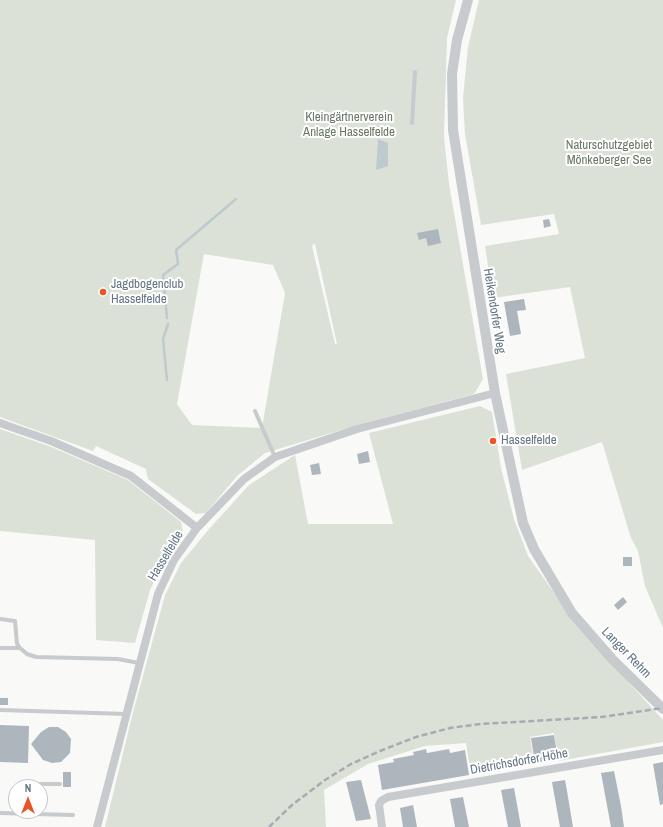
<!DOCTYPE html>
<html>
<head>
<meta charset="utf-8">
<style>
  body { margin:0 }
  #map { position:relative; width:663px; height:827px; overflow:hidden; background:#f9f9f7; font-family:"Archivo Narrow",sans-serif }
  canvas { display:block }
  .north { position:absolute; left:8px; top:779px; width:40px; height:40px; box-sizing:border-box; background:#fff; border:1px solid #c1c8cd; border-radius:50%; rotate:0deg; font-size:11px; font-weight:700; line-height:16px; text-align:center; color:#637583 }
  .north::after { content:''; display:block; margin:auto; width:14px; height:18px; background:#eb5425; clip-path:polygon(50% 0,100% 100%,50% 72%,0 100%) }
</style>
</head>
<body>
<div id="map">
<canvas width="663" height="827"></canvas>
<div class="north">N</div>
</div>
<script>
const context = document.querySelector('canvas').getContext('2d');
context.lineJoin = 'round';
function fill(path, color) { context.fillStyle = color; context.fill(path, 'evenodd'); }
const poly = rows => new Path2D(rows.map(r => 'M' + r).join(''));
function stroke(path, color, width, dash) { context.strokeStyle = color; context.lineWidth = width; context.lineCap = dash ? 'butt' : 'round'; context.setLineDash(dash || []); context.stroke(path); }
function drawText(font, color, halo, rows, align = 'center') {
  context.font = font + ' "Archivo Narrow",sans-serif'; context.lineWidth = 4; context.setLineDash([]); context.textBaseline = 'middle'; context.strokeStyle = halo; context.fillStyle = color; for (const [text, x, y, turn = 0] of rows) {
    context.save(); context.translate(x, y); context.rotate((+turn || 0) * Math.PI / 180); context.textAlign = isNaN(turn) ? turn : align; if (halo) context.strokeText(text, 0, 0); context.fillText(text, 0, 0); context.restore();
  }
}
fill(poly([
  [0,0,456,0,447,38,444,137,449,184,483,379,474,394,361,424,265,453,237,476,206,513,196,514,148,479,146,469,96,446,93,451,0,417],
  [314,244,315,244,337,344,335,344,312,246],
  [204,254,273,265,285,293,262,428,192,425,177,404],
  [479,0,663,0,663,628,645,586,638,551,631,538,602,442,522,470,506,374,585,358,570,287,493,298,485,246,559,234,554,214,481,225,465,134,463,98,468,47],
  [480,406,492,412,501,468,514,519,528,556,579,628,663,720,663,742,559,761,554,733,530,737,534,764,471,775,466,743,425,746,368,764,324,790,326,827,105,827,132,716,165,595,181,563,209,529,249,485,295,455,308,524,393,524,369,433],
  [0,429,49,446,128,480,181,522,183,534,169,551,150,590,135,643,96,640,95,540,0,531]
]), '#dbe1d7');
fill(poly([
  [378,139,388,143,388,166,376,170]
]), '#becace');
stroke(poly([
  [167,318,163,275,178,264,176,250,236,199],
  [167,380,163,339,168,324]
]), '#becace', 2.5);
fill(poly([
  [549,219,551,226,544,228,543,220],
  [438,229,441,243,428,246,426,238,419,240,417,233],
  [524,299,526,310,517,311,521,334,510,336,504,302],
  [368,451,370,462,359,464,357,454],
  [319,463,321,474,312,475,310,465],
  [623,557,632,557,632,566,623,566],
  [623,597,627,602,618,610,614,605],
  [0,698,8,698,8,705,0,705],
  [0,725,29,726,28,763,0,762],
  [49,727,58,727,66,732,71,739,70,753,61,762,52,763,43,760,31,744,41,732],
  [554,735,558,759,535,763,531,738],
  [426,749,427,753,449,749,450,753,465,750,469,775,382,790,378,765,394,762,393,759,414,755,413,752],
  [663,762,663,804,660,805,653,764],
  [614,771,621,806,624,827,611,827,601,773],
  [63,772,71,772,71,787,63,787],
  [361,780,371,819,356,821,346,782],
  [565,780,567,791,573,827,560,827,552,782],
  [514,788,516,799,521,827,508,827,501,790],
  [463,797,469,827,455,827,450,799],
  [413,805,417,827,403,827,400,808]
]), '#adb6bc');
stroke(poly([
  [412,123,415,72],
  [255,411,275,457],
  [0,619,15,621,17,644,20,648,27,654,36,657,118,659,139,663],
  [0,648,20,648],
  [0,710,126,714],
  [38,787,39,784,60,784],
  [0,813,35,814,35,811],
  [35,814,73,815]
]), '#c7cbce', 4);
stroke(poly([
  [0,423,51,441,131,476,197,528],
  [97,827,158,594,174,560,197,528,244,479,275,457,357,429,495,393],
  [382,827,379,805,381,801,388,797,663,750]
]), '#c7cbce', 8);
stroke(poly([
  [468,0,457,40,452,74,453,130,495,393,523,523,534,549,572,613,613,660,663,709]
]), '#c7cbce', 10);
stroke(poly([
  [269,827,292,805,325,780,351,764,380,751,416,737,450,728,480,724,602,717,663,708]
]), '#a5acb2', 2.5, [6, 3]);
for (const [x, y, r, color] of [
  [103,292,4,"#eb5425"],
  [493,441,4,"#eb5425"]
]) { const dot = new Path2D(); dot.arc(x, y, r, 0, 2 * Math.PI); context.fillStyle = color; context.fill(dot); stroke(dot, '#fff', 1.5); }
drawText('13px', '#667a62', '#fff', [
  ["Kleingärtnerverein",349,118],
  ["Anlage Hasselfelde",349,133],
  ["Naturschutzgebiet",609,146],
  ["Mönkeberger See",609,161]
]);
drawText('13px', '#637583', '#fff', [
  ["Jagdbogenclub",111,285],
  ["Hasselfelde",111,300],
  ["Hasselfelde",501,441]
], 'left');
drawText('13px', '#637583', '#fff', [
  ["Heikendorfer Weg",494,311,81],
  ["Hasselfelde",166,556,-59],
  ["Langer Rehm",626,653,46],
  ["Dietrichsdorfer Höhe",519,762,-10]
]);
</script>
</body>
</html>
